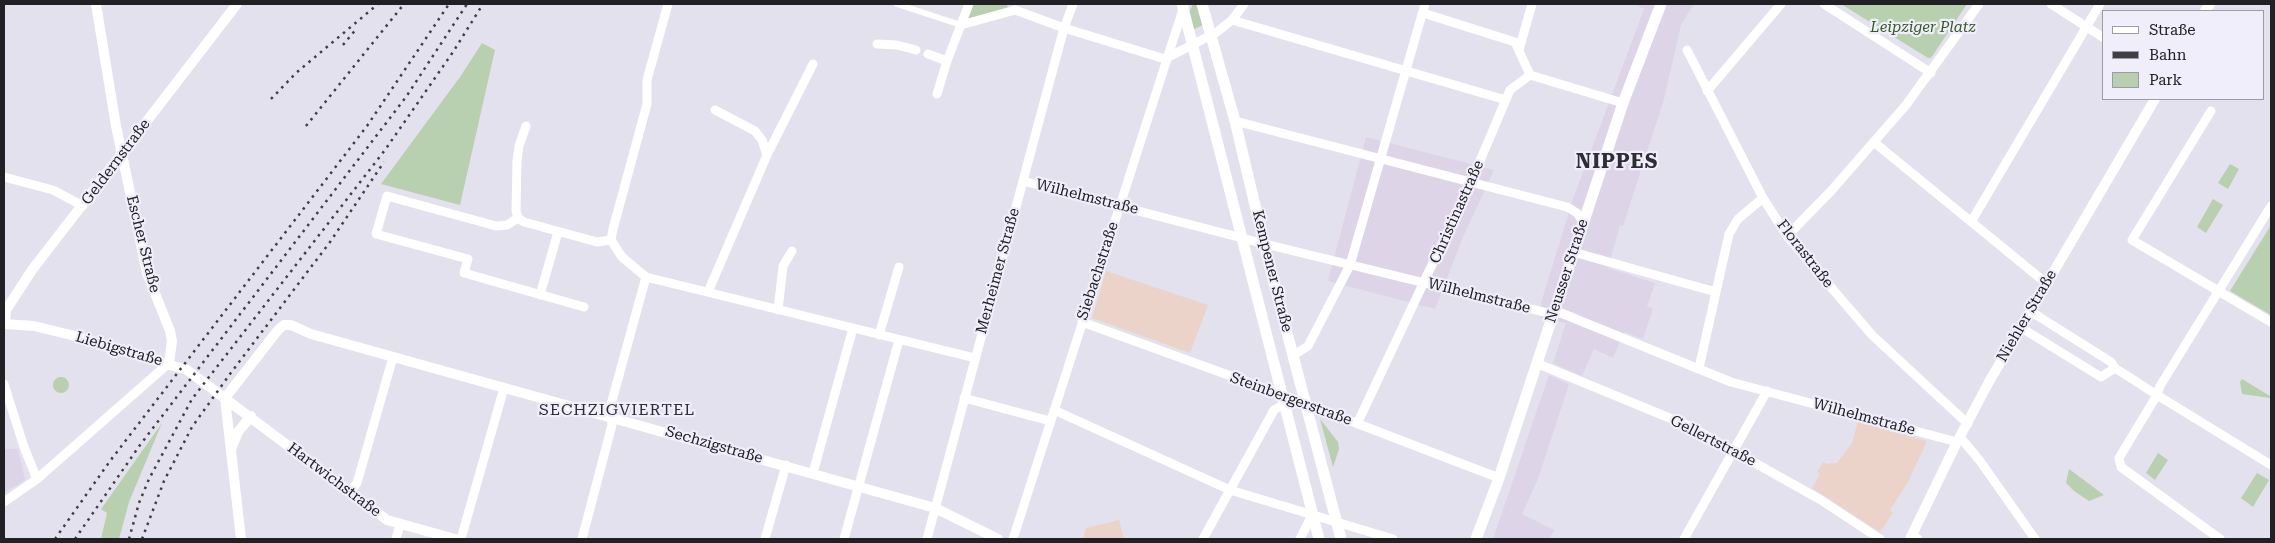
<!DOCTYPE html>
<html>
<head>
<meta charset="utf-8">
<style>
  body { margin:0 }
  #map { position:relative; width:2275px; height:543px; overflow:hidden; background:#e2e1ed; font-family:"Roboto Serif",serif }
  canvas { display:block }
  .frame { position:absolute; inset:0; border:5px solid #212025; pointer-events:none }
  .legend { position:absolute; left:2102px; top:10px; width:162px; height:90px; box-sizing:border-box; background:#efeefa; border:1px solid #9d9ca5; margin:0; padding:6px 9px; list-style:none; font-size:15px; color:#212025 }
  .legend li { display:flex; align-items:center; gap:10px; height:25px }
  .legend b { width:25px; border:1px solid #9d9ca5 }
</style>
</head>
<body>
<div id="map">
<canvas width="2275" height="543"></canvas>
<div class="frame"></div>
<ul class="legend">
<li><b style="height:6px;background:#fff"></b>Straße</li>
<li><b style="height:6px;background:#3f3e44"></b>Bahn</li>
<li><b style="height:14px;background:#b9d0b0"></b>Park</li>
</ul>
</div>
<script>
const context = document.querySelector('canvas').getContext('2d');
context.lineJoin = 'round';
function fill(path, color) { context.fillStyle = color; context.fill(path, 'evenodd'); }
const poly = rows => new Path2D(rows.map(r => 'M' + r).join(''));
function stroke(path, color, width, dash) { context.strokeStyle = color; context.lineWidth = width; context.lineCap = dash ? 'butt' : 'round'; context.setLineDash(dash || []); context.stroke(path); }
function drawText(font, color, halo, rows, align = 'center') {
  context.font = font + ' "Roboto Serif",serif'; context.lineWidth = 4.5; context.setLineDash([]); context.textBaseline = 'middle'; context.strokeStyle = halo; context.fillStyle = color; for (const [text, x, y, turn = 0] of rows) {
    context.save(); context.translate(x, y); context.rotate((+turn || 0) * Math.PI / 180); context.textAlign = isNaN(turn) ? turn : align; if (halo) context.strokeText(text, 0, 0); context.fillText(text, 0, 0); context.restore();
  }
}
fill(poly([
  [1635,4,1694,4,1681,25,1664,99,1623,226,1620,225,1608,268,1655,283,1647,307,1653,308,1643,339,1624,332,1613,358,1594,349,1582,376,1553,363,1566,323,1541,318,1541,303,1573,199,1644,9],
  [1366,137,1494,170,1463,237,1435,309,1328,281],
  [1549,375,1569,384,1538,479,1522,514,1554,530,1549,539,1493,539],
  [4,449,18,449,25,480,4,493]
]), '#ded4e8');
fill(poly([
  [1106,271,1208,305,1190,353,1092,318],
  [1858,421,1927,441,1908,482,1890,510,1893,513,1880,532,1812,488,1820,474,1817,472,1823,462,1827,464,1837,463,1852,443],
  [1119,520,1124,539,1083,539,1086,528]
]), '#ebd3c9');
fill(poly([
  [973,4,1006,4,1009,8,967,19],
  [1193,4,1199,4,1205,24,1192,30,1188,14],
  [1841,4,1967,4,1931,58,1928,58],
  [482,43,495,50,460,205,381,184,460,77],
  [2230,164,2239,169,2228,189,2218,183],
  [2213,199,2223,205,2206,233,2197,227],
  [2271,225,2271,315,2230,291],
  '53 385a8 8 0 1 1 16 0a8 8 0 1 1-16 0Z',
  [2242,379,2270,396,2270,398,2242,394,2240,382],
  [1320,419,1338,442,1339,449,1333,467],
  [162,423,129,502,119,539,101,539,107,513,101,509],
  [2158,453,2168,460,2155,480,2146,473],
  [2069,469,2104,495,2089,501,2074,491,2066,483],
  [2257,473,2269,480,2253,507,2241,498]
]), '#b9d0b0');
stroke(poly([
  [897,4,961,25]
]), '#fff', 6);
stroke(poly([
  [668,4,647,80,647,104,613,229,611,240,622,257,646,277,975,358],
  [1824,4,1931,73],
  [2051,4,2104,38],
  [1015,10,1064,28,1165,59,1217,32,1232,20,1244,4],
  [1423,13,1515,42,1530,75],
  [1232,20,1506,100],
  [961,25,1015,10],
  [877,44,897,45,916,50],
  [1519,50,1532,4],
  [1687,50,1763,198,1787,236,1872,335,1968,424],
  [928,54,947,61],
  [1530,75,1623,103],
  [1707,91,1781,4],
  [937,94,947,61,969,4],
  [715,110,755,131,762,140,767,155],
  [2211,111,2132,240,2271,322],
  [1235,121,1567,207,1577,213,1583,222],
  [526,126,519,146,517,161,516,211,518,218,524,222,597,242,611,240],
  [1875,143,2046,283],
  [4,177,53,190,83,206],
  [1023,181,1265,244,1548,313,1561,313,1731,382,1957,442],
  [518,218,507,225,496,226,387,196,376,234,468,259,464,273,584,307],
  [1971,222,2100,4],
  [1787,236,1831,191,1906,105,1979,4],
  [1573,252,1716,292],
  [708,292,767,155,813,64],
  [540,295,558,232],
  [778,310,783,266,792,251],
  [2030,311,2111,362,2115,368,2157,395,2271,465],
  [1082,322,1275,392,1499,478],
  [2020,327,2101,377,2115,368],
  [879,335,899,267],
  [1294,355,1308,346,1350,265,1425,4],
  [1536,363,1689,426,1821,500,1880,539],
  [1699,368,1729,234,1738,219,1763,198],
  [4,384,24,447,37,479],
  [964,398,1050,421],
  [1054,410,1230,490,1393,539],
  [1357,424,1471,182,1510,90,1530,75],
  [1960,437,1980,461,2035,539],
  [813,473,853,328],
  [350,492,357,483,393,357],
  [4,502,37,479,169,363],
  [1912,535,1918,539],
  [396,539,400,524],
  [461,539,504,388],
  [582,539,612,425,610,408,646,277],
  [765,539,786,465],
  [844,539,899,340],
  [927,539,1064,28,1073,4],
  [1013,539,1184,6],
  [1203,539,1274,410,1284,404],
  [1300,539,1312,515],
  [1684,539,1767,391],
  [2220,539,2121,467,2119,458,2157,395,2160,386,2271,206]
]), '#fff', 9);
stroke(poly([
  [96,4,116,126,147,273,170,331,172,341,169,363],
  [2205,11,2210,4],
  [4,324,34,326,71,335,187,370,387,520,455,539],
  [5,324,6,310,32,270,237,4],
  [225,398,278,330,284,325,291,325,311,334,935,508,998,539],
  [225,398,241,539],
  [232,447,238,432,251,416],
  [1910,539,1957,442,1990,380,2155,99]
]), '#fff', 10);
stroke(poly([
  [1182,4,1319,539],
  [1202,4,1235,121,1268,260,1341,539],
  [1476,539,1499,478,1623,103,1661,4]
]), '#fff', 11);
stroke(poly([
  [343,45,357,28],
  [271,99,296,73,378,4],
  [306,126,404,4],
  [55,539,110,461,367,126,449,4],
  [75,539,140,445,406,97,467,4],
  [129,539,139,503,149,479,192,399,385,150,453,52,483,4],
  [142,539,164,481,192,427,230,374,330,242,384,162]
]), '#3f3e44', 2.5, [2.5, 5]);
drawText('italic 15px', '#355b23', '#efeefa', [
  ["Leipziger Platz",1923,28]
]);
drawText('15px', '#212025', '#efeefa', [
  ["Geldernstraße",116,162,-53],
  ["Wilhelmstraße",1087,197,14],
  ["Christinastraße",1457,212,-66],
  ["Escher Straße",143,244,76],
  ["Florastraße",1805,254,52],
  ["Merheimer Straße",998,271,-75],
  ["Siebachstraße",1098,271,-72],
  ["Kempener Straße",1272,271,76],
  ["Neusser Straße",1567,271,-72],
  ["Wilhelmstraße",1479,296,14],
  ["Niehler Straße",2027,316,-60],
  ["Liebigstraße",119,349,16],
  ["Steinbergerstraße",1291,399,20],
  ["Wilhelmstraße",1864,417,15],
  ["Gellertstraße",1713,441,27],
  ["Sechzigstraße",714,445,16],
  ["Hartwichstraße",334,480,37]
]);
context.letterSpacing = '1px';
drawText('16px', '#2f2e37', '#efeefa', [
  ["SECHZIGVIERTEL",617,410]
]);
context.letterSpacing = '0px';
context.letterSpacing = '1px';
drawText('bold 20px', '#2f2e37', '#efeefa', [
  ["NIPPES",1617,162]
]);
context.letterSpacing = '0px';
</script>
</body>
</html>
